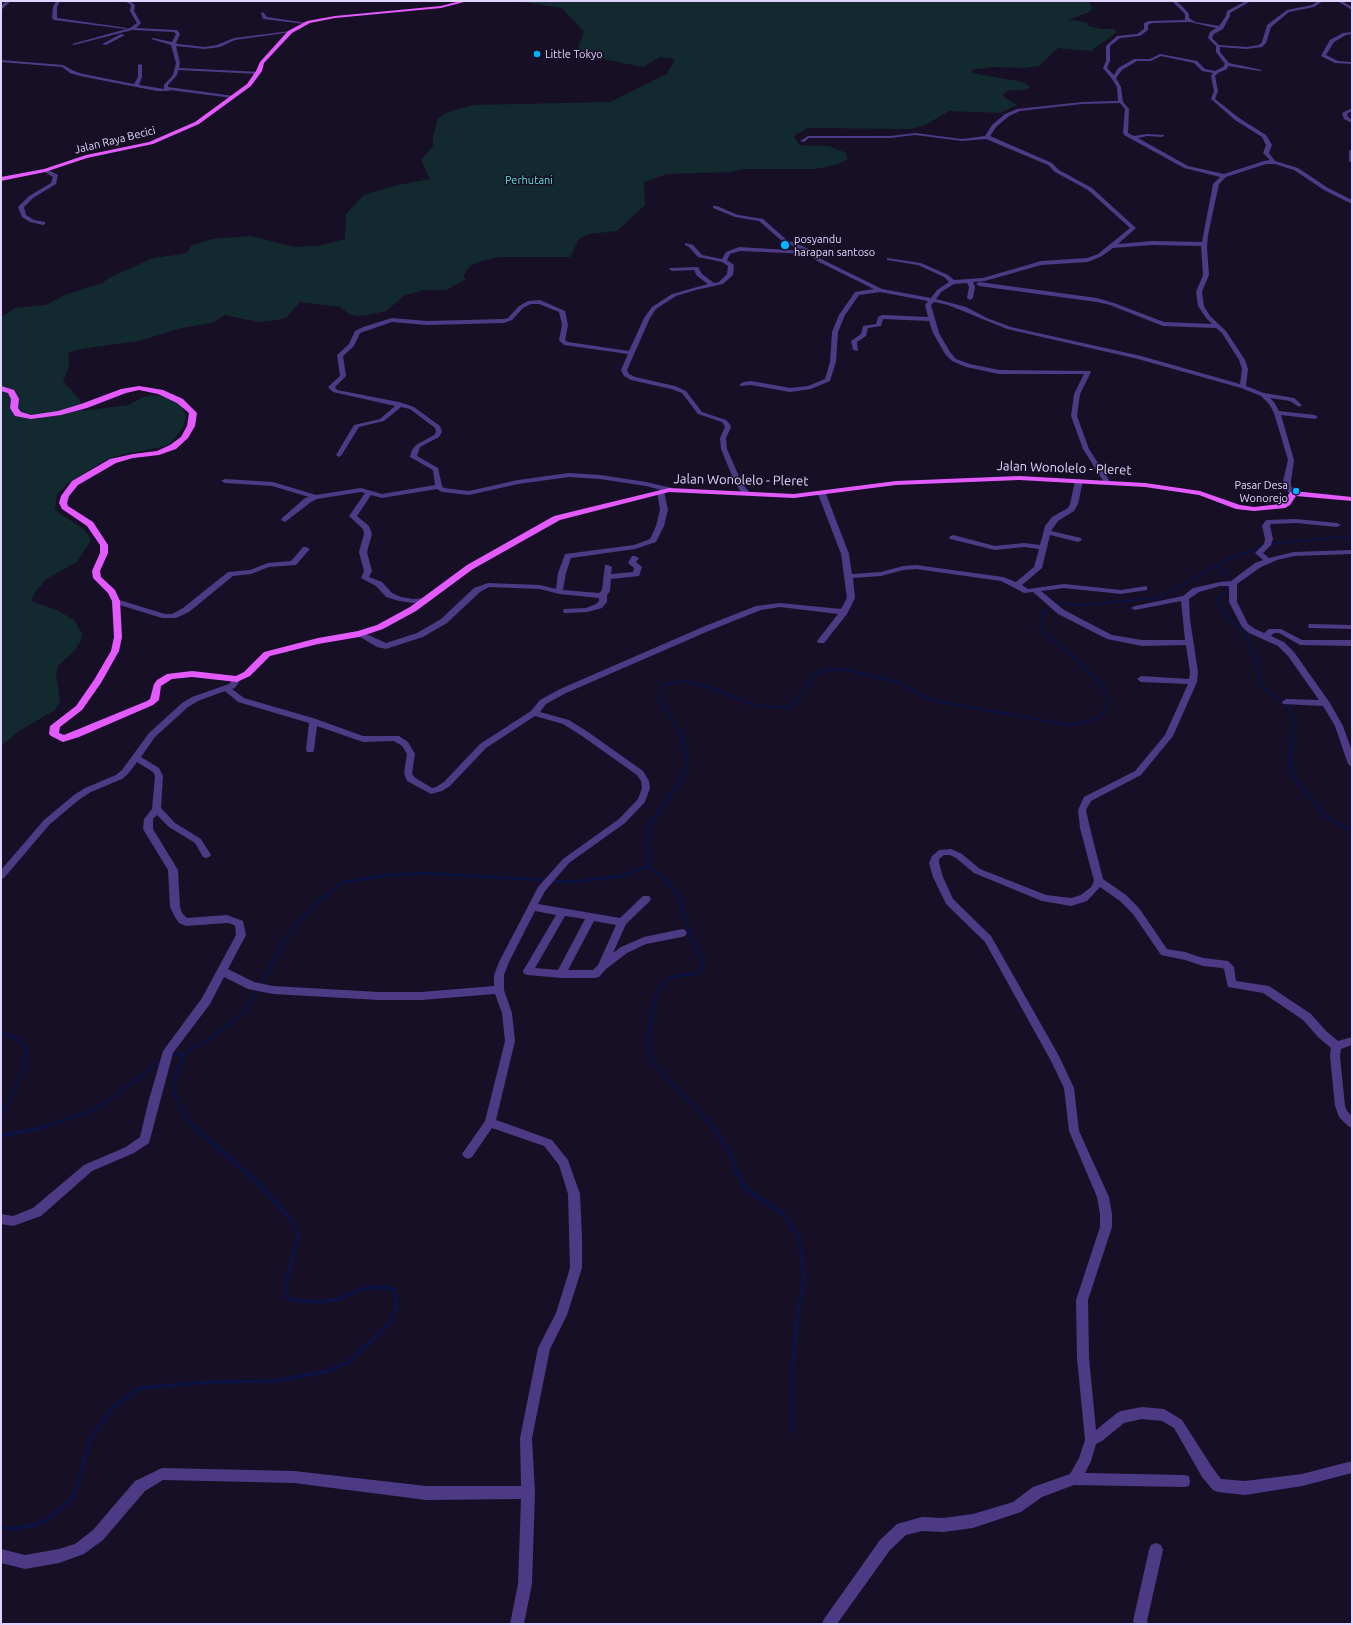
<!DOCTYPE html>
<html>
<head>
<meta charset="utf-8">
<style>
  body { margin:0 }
  #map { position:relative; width:1353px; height:1625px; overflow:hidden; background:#170f25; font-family:Ubuntu,sans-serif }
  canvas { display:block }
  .frame { position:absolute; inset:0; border:2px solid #e1d3ff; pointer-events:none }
</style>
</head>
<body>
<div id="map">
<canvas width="1353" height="1625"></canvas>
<div class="frame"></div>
</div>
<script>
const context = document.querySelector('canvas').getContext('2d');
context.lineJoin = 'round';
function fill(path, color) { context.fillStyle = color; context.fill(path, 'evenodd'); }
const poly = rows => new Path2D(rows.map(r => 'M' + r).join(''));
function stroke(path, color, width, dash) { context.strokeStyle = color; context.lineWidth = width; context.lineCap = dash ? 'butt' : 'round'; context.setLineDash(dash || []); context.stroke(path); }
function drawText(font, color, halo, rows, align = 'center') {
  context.font = font + ' Ubuntu,sans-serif'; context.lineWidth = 3; context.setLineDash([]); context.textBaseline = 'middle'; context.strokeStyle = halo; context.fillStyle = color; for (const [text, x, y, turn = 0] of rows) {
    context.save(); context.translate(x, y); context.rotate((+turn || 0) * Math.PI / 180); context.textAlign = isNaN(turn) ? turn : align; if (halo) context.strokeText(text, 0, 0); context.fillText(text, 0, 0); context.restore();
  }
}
fill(poly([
  [517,1,1089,1,1092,8,1089,12,1069,20,1087,22,1088,26,1101,29,1115,29,1116,33,1091,51,1058,48,1039,66,1023,68,993,67,972,70,972,73,1023,82,1030,87,1026,90,1011,90,1003,94,1004,97,1017,105,1000,113,949,111,925,125,912,129,808,128,794,136,799,145,829,146,846,153,847,160,836,165,814,169,745,169,730,172,667,174,644,182,645,205,617,231,588,234,579,239,570,257,499,257,479,262,470,266,463,276,466,279,446,290,424,290,405,295,386,311,367,315,357,316,349,314,340,307,300,302,287,317,278,320,258,322,225,315,212,323,181,328,139,341,94,347,68,352,69,366,63,381,80,400,83,411,129,405,141,398,151,395,160,396,177,401,182,406,186,417,183,427,171,443,166,446,120,455,104,461,68,483,57,495,55,509,60,514,84,529,91,540,77,562,46,579,34,594,31,601,59,611,75,621,82,634,80,642,75,650,58,666,56,674,60,701,55,710,19,731,1,746,1,317,15,308,46,305,67,294,103,283,107,279,153,258,183,254,189,251,190,247,196,244,213,239,250,236,294,247,318,246,345,239,346,214,364,195,394,186,430,179,421,160,433,146,433,136,438,118,448,112,474,105,610,102,667,74,675,59,660,57,643,67,607,60,577,50,584,32,562,8]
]), '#122a2f');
stroke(poly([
  [1272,544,1340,537,1352,539],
  [1217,565,1229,580],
  [1230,584,1225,593,1217,600,1221,610,1244,633,1258,664,1259,681,1265,689,1289,707,1294,722,1292,738],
  [1060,604,1081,605,1158,598,1224,561,1263,546],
  [682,738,659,697,664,684,684,681,712,688,756,706,791,707,815,674,827,670,842,669,898,682,927,698,941,702,1069,725,1089,721,1100,716,1106,708,1107,699,1102,686,1080,663,1042,631,1040,626,1043,613,1049,607]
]), '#0a1343', 2);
stroke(poly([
  [1292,737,1290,762,1294,778,1325,816,1352,831],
  [648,866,654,872,665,878,679,898,691,937,703,960,702,970,699,973,672,977,660,986,654,1002,648,1042,651,1061,715,1129],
  [1,1032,17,1039,27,1048,24,1069,1,1117],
  [184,1054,174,1081,174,1094,189,1122,196,1129],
  [170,1055,184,1054,191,1048,214,1036,241,1014,251,1002,288,934,319,900,343,882,389,875,425,873,572,882,622,876,648,866,646,838,651,823,677,785,688,762,682,737],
  [37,1129,88,1112,105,1103,163,1060]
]), '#0a1343', 2.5);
stroke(poly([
  [714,1128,731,1155,736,1171,746,1189,783,1214,799,1237,804,1278,797,1319,792,1375,792,1432],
  [1,1136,41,1128],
  [1,1527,11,1529,35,1525,46,1520,68,1502,75,1492,91,1438,112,1408,140,1388,209,1382,275,1381,328,1371,348,1362,388,1325,396,1307,396,1298,394,1290,386,1287,365,1288,338,1299,320,1302,290,1300,285,1294,286,1282,298,1235,291,1220,258,1183,195,1128]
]), '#0a1343', 3.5);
fill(poly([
  [6,1,11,1,1,10,1,6,6,1],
  [56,1,60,1,57,7,57,18,127,28,125,29,54,20,52,18,53,7,56,1],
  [125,1,130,1,135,5,134,11,141,23,136,28,177,30,180,34,176,43,178,44,205,47,217,45,234,38,290,31,292,32,235,40,220,47,205,49,176,46,180,63,179,68,261,72,259,74,178,70,177,75,168,85,168,87,234,96,234,97,232,98,170,90,168,91,157,91,80,76,70,73,62,67,1,62,1,60,63,65,74,71,83,74,134,84,138,77,138,65,140,64,142,65,142,77,139,85,164,89,164,85,173,75,176,63,171,45,151,39,153,38,172,42,176,34,174,32,132,30,74,45,72,44,130,28,137,23,130,11,131,5,125,1],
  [1172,1,1176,1,1183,7,1189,14,1189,18,1195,22,1219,26,1226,16,1227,11,1246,1,1251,1,1230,13,1230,16,1223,29,1214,34,1212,38,1219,45,1246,47,1259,45,1262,42,1267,25,1287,10,1312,5,1318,1,1323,1,1314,7,1289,12,1271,27,1266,43,1262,47,1246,49,1220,47,1220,52,1229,63,1262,70,1260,71,1228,66,1227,69,1218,73,1215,76,1218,91,1215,99,1239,118,1266,135,1272,145,1269,153,1275,161,1298,168,1328,188,1352,200,1352,204,1324,190,1294,170,1275,164,1266,164,1226,177,1219,184,1208,235,1207,247,1209,275,1202,292,1204,306,1210,316,1226,331,1245,360,1248,369,1246,386,1264,393,1294,398,1302,405,1299,407,1290,401,1270,398,1274,402,1279,411,1315,415,1318,417,1315,419,1281,415,1294,460,1291,481,1291,486,1298,493,1297,495,1291,495,1284,487,1283,481,1288,460,1274,413,1269,404,1261,396,1241,388,1138,359,1007,329,948,305,934,302,931,305,939,333,950,352,956,359,970,364,999,370,1090,371,1091,372,1080,394,1077,416,1089,449,1111,483,1109,484,1105,484,1083,449,1071,416,1074,394,1084,374,999,374,966,367,952,361,945,354,933,333,929,321,883,319,881,326,868,328,866,336,857,342,858,351,853,350,851,341,861,334,863,326,876,324,878,317,882,315,928,317,925,305,928,301,880,292,859,295,845,315,838,332,836,362,830,381,811,389,790,392,751,385,740,386,740,384,744,382,751,381,790,388,808,386,825,379,830,362,832,332,839,315,855,292,874,289,817,261,809,254,740,251,730,254,727,260,734,265,733,275,723,284,696,290,676,296,656,309,650,318,627,370,629,374,635,377,675,386,686,391,702,412,726,420,729,423,731,427,726,438,727,449,742,483,750,493,749,495,743,495,735,483,721,449,720,438,725,427,722,422,698,414,682,393,671,389,631,380,624,376,621,370,628,354,564,345,559,340,562,325,559,312,539,304,531,304,523,308,512,320,504,323,427,325,392,322,360,333,354,346,343,356,346,376,335,387,337,390,399,402,414,407,440,426,442,432,439,437,420,447,417,456,438,468,442,486,444,488,469,491,518,480,569,473,600,475,646,482,672,488,672,492,664,491,668,510,664,526,656,542,635,549,571,558,566,573,563,590,599,593,602,590,605,565,608,565,612,567,611,574,633,572,634,568,628,563,632,556,635,556,639,558,636,562,642,567,639,576,611,579,610,591,607,595,607,602,602,608,587,612,567,613,564,613,563,611,564,609,586,608,596,604,599,601,599,598,559,594,540,589,489,587,480,592,447,623,423,637,386,649,377,647,355,634,356,632,362,632,386,643,417,633,441,619,474,588,488,583,540,585,556,589,558,573,565,554,634,545,650,539,656,526,660,510,657,492,661,490,646,486,600,479,569,477,518,484,469,495,442,492,437,489,382,498,371,495,357,516,369,526,372,534,367,552,372,571,369,577,382,582,392,593,401,597,413,599,426,598,430,600,426,602,413,603,399,601,386,597,376,586,361,578,364,571,359,552,364,534,363,529,349,516,365,493,361,492,317,499,311,502,285,522,281,520,282,518,305,498,309,497,272,486,225,483,221,481,225,479,273,482,316,495,361,488,382,494,435,485,433,470,410,457,412,450,416,445,434,435,436,432,435,428,410,409,401,407,384,421,359,427,341,456,339,457,336,455,354,425,380,419,395,406,333,392,328,387,340,376,337,355,349,344,355,331,363,327,392,318,427,321,503,319,508,318,519,306,528,301,540,300,565,311,568,325,565,340,568,342,629,351,644,318,652,307,672,294,708,284,697,276,694,270,672,271,669,269,670,268,698,267,702,274,714,283,719,282,727,274,728,266,722,262,698,257,689,247,685,245,685,243,693,245,702,255,722,259,726,252,739,247,805,251,783,242,759,221,735,217,713,208,713,206,717,206,738,215,763,219,787,240,809,249,821,259,882,289,931,298,937,290,949,282,944,277,918,265,887,260,887,258,921,263,948,275,954,280,983,278,1041,261,1087,258,1098,254,1130,228,1088,190,1055,172,1048,165,986,139,962,141,915,135,890,138,809,138,804,142,800,141,808,136,890,136,915,133,962,139,985,136,992,125,1005,114,1017,109,1082,102,1118,101,1117,87,1112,79,1103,68,1106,61,1106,46,1117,36,1137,34,1144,29,1144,23,1149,21,1185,20,1185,14,1172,1],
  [1190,22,1216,28,1210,32,1208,38,1216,46,1216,52,1225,64,1223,67,1215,71,1205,69,1197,61,1160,54,1150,59,1134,59,1118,68,1114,75,1107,68,1110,61,1110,46,1120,38,1140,36,1148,30,1148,25,1152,23,1190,22],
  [1161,56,1194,63,1202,71,1213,73,1211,76,1214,91,1211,99,1235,120,1262,137,1266,145,1263,153,1270,160,1264,161,1224,174,1188,166,1138,138,1147,136,1162,137,1164,136,1164,135,1147,134,1134,136,1128,133,1129,109,1123,102,1121,87,1116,78,1122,70,1137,61,1151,61,1161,56],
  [1120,103,1125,109,1123,132,1124,135,1184,168,1220,177,1213,184,1202,242,1152,241,1118,244,1136,228,1092,188,1059,170,1052,163,990,136,996,127,1009,116,1020,111,1082,104,1120,103],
  [1152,245,1201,246,1203,275,1196,292,1198,306,1206,318,1212,324,1164,322,1114,303,1097,298,979,282,976,284,979,286,1097,302,1110,305,1163,326,1216,328,1222,333,1239,360,1242,369,1240,384,1141,356,1011,327,987,318,966,307,936,299,941,292,954,284,967,283,969,287,967,298,970,300,973,298,975,287,973,282,985,281,1041,265,1088,262,1102,256,1113,248,1152,245],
  [1337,1,1342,1,1352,7,1352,10,1337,1],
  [263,12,267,17,307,23,305,24,263,19,261,13,263,12],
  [1352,32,1352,34,1346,35,1334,42,1326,55,1338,61,1352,62,1352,64,1335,63,1321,56,1330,40,1343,33,1352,32],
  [121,34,125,35,106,45,102,44,121,34],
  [1352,108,1352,111,1347,114,1348,117,1352,120,1352,123,1344,119,1342,113,1352,108],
  [1352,149,1352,163,1349,161,1349,151,1352,149],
  [43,169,47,169,58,175,56,184,33,198,24,207,26,215,34,220,45,222,45,224,43,225,30,222,22,217,18,207,29,196,51,183,53,177,43,171,43,169],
  [1079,479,1083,481,1078,504,1074,511,1058,521,1051,531,1081,538,1082,540,1078,542,1050,535,1042,568,1022,585,1028,589,1064,584,1121,590,1147,586,1147,590,1121,594,1064,588,1041,591,1064,610,1112,635,1142,640,1185,640,1181,601,1135,610,1131,608,1135,606,1183,596,1193,588,1220,582,1231,581,1255,563,1263,560,1255,553,1264,544,1265,539,1262,526,1266,520,1296,519,1337,523,1341,525,1337,527,1296,523,1271,524,1270,526,1273,539,1271,545,1263,553,1269,558,1294,552,1352,550,1352,554,1294,556,1277,560,1261,567,1237,584,1237,602,1248,624,1255,629,1264,633,1269,629,1281,629,1302,640,1352,640,1352,646,1300,645,1279,633,1274,633,1271,636,1284,642,1294,652,1330,703,1343,726,1352,751,1352,767,1348,764,1335,726,1323,706,1283,704,1282,702,1286,699,1319,700,1288,656,1278,646,1249,633,1242,627,1229,602,1229,586,1220,586,1199,592,1189,599,1190,619,1198,672,1197,682,1173,736,1141,775,1091,801,1086,810,1090,828,1103,879,1126,895,1139,908,1167,949,1185,952,1203,958,1228,961,1234,967,1236,981,1269,986,1311,1014,1326,1031,1338,1041,1352,1037,1352,1045,1341,1049,1340,1056,1345,1106,1347,1111,1352,1116,1352,1128,1348,1126,1339,1117,1335,1106,1330,1056,1331,1048,1318,1037,1303,1020,1263,993,1228,987,1224,969,1222,968,1203,966,1185,960,1161,955,1133,914,1120,901,1100,887,1087,901,1071,906,1042,901,974,873,956,858,950,855,944,855,939,859,939,863,943,877,953,899,991,936,1059,1056,1074,1088,1079,1131,1109,1197,1112,1214,1112,1227,1088,1300,1089,1358,1096,1430,1117,1413,1121,1411,1142,1407,1164,1409,1182,1420,1212,1467,1221,1479,1245,1481,1302,1474,1352,1461,1352,1473,1302,1486,1245,1495,1218,1492,1213,1490,1202,1477,1174,1428,1162,1421,1142,1419,1124,1423,1102,1441,1096,1444,1091,1461,1085,1473,1184,1475,1189,1476,1190,1481,1189,1486,1184,1487,1074,1485,1042,1497,1021,1512,973,1528,943,1532,922,1531,906,1535,890,1550,837,1624,822,1624,824,1619,880,1540,897,1524,922,1517,943,1518,973,1514,1013,1502,1033,1487,1070,1474,1079,1458,1085,1440,1077,1358,1076,1300,1100,1227,1100,1214,1097,1197,1069,1131,1064,1088,1051,1061,985,942,946,904,933,877,929,863,932,856,939,850,951,849,962,854,980,869,1046,895,1071,898,1081,895,1091,887,1094,881,1080,828,1078,810,1083,799,1084,797,1135,771,1165,735,1188,684,1141,682,1137,679,1141,676,1189,679,1190,672,1186,645,1142,646,1107,639,1058,614,1033,592,1024,593,1001,581,916,569,903,570,881,576,853,578,855,598,847,614,824,643,818,643,817,641,838,614,780,607,761,610,711,630,566,693,546,704,540,712,569,720,588,732,643,771,649,781,650,788,645,802,625,823,569,863,545,891,538,904,620,918,643,896,649,896,651,899,649,902,626,924,613,953,621,947,644,937,682,929,685,930,687,933,685,936,682,937,646,944,627,953,606,969,599,977,595,978,561,978,528,975,524,974,523,971,556,915,535,911,509,962,504,975,504,990,512,1013,515,1041,496,1120,552,1140,568,1160,580,1194,582,1236,582,1268,567,1315,550,1349,532,1438,535,1492,532,1584,524,1624,510,1624,518,1584,521,1499,426,1500,294,1483,163,1480,145,1491,103,1540,84,1554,59,1563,25,1569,1,1563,1,1549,25,1555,59,1549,75,1544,93,1530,135,1481,162,1468,294,1471,426,1486,521,1486,520,1438,538,1348,556,1313,570,1268,568,1194,559,1165,544,1146,492,1128,472,1157,468,1159,464,1157,462,1154,485,1121,505,1041,502,1013,495,994,421,1000,379,1000,273,994,248,989,224,977,210,1004,173,1053,149,1143,134,1153,92,1171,41,1216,13,1226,1,1224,1,1214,13,1216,33,1208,84,1165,126,1147,140,1137,148,1103,163,1051,202,998,236,935,235,926,232,924,227,923,186,926,179,923,175,917,170,907,168,870,143,829,144,819,152,809,155,776,153,772,137,762,128,774,122,779,91,792,80,799,50,824,4,878,1,879,1,870,44,820,74,795,85,788,116,775,122,770,149,733,182,703,192,697,229,684,234,677,237,676,241,679,235,688,232,689,244,698,316,719,363,736,399,736,408,742,415,754,412,773,414,777,432,788,436,787,444,782,480,744,531,711,540,700,560,689,705,626,756,606,780,603,841,609,847,598,841,554,818,494,819,492,822,492,826,494,849,554,852,574,881,572,903,566,916,565,1003,577,1016,582,1034,567,1039,549,1024,547,995,550,950,539,949,537,953,535,995,546,1024,543,1040,545,1045,526,1052,517,1068,508,1070,504,1075,481,1079,479],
  [225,691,238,702,309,723,306,750,307,752,313,752,314,750,317,726,363,742,394,741,402,746,407,754,404,773,407,781,431,794,442,791,450,786,486,748,535,716,563,724,582,736,637,775,641,781,642,788,638,799,619,819,563,859,538,887,499,962,494,975,494,986,421,992,379,992,273,986,254,982,228,969,246,935,243,921,227,915,187,918,182,913,180,907,178,870,153,829,153,819,157,815,169,827,195,843,203,857,206,858,209,857,211,855,201,839,175,823,161,808,163,776,159,768,141,757,155,737,188,707,198,701,225,691],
  [565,916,585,919,558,970,535,968,565,916],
  [594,921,616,925,598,965,593,970,568,970,594,921],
  [303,547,306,547,310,549,296,565,269,567,251,574,233,576,189,612,176,618,162,618,113,603,112,601,116,599,165,614,172,614,183,608,228,572,250,570,268,563,291,561,303,547],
  [1309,624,1352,625,1352,629,1312,628,1309,628,1308,626,1309,624],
  [1156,1543,1161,1545,1163,1550,1147,1621,1148,1624,1134,1624,1133,1621,1149,1550,1151,1545,1156,1543]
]), '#4c3a84');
fill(poly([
  [460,1,468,1,441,8,335,18,310,23,292,33,264,63,262,71,251,86,199,124,153,144,87,158,45,172,1,181,1,177,44,169,86,155,149,142,195,122,247,84,256,71,260,62,288,31,307,21,335,16,441,6,460,1],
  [1,386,14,390,19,399,18,408,21,412,31,415,58,411,81,404,121,389,139,386,163,390,183,399,197,413,195,426,188,438,176,449,159,455,133,458,116,463,78,485,69,496,67,503,68,506,93,522,108,545,108,553,100,571,101,577,115,590,120,601,122,637,119,651,101,683,82,710,60,727,59,733,64,735,147,701,150,699,154,684,157,680,167,674,192,671,236,676,244,672,264,652,318,638,358,631,377,625,410,607,467,565,554,516,669,488,794,494,896,481,1019,476,1145,483,1200,491,1240,505,1254,507,1280,504,1284,501,1291,491,1294,491,1352,497,1352,501,1296,496,1290,505,1285,508,1254,511,1236,509,1199,495,1145,487,1019,480,896,485,794,498,669,492,560,520,473,569,416,611,383,629,359,637,318,644,270,656,250,676,237,682,192,677,172,679,161,686,159,700,153,705,79,737,63,742,51,736,49,734,50,726,76,706,94,680,111,651,114,637,112,601,108,593,93,578,92,571,100,553,100,545,87,526,62,509,59,503,61,496,72,481,110,459,133,454,157,451,170,445,181,437,187,426,189,413,177,403,158,394,139,390,126,393,87,408,61,415,31,419,15,416,10,408,11,399,8,393,1,391,1,386]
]), '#e35aff');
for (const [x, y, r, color] of [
  [537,54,4,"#00b1fe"],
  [785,245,5,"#00b1fe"],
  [1296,491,4,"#00b1fe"]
]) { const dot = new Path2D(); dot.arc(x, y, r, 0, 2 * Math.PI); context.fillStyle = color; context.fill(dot); stroke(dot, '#170f25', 1.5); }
drawText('11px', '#e1d3ff', '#170f25', [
  ["Little Tokyo",545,54],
  ["posyandu",794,239],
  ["harapan santoso",794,252],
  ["Pasar Desa",1288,485,"right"],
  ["Wonorejo",1288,498,"right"]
], 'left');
drawText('11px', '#e1d3ff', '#170f25', [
  ["Jalan Raya Becici",115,140,-14]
]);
drawText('11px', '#5ee0da', '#170f25', [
  ["Perhutani",529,180]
]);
drawText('13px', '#e1d3ff', '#170f25', [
  ["Jalan Wonolelo - Pleret",1064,468,2],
  ["Jalan Wonolelo - Pleret",741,480,1]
]);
</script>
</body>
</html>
